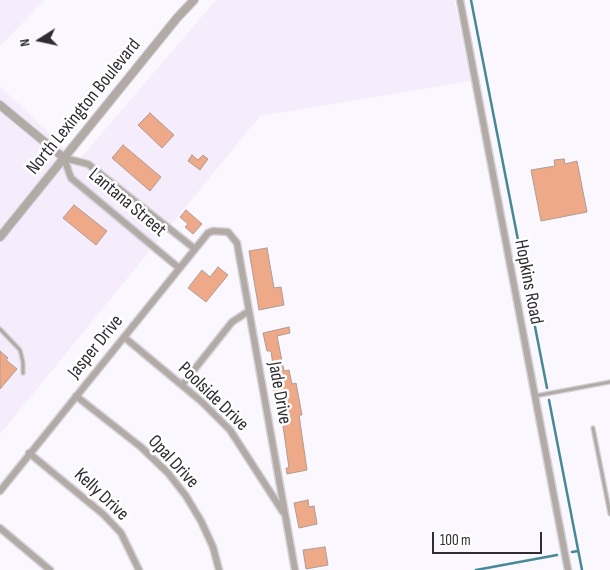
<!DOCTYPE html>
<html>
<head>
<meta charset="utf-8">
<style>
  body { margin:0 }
  #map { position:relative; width:610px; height:570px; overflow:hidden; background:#faf7fe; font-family:"Sofia Sans Condensed",sans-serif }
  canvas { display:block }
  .north { position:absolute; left:15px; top:15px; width:50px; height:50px; -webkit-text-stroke:4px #fff; paint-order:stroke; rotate:260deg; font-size:14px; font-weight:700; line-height:20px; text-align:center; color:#2f2c32 }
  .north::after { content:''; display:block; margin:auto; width:18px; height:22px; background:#2f2c32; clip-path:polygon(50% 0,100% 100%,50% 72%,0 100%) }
  .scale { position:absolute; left:432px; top:532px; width:110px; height:22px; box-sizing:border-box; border:2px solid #2f2c32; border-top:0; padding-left:6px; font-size:15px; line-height:18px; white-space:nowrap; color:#2f2c32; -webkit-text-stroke:4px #fff; paint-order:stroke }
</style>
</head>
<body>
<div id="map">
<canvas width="610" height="570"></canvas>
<div class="north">N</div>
<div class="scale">100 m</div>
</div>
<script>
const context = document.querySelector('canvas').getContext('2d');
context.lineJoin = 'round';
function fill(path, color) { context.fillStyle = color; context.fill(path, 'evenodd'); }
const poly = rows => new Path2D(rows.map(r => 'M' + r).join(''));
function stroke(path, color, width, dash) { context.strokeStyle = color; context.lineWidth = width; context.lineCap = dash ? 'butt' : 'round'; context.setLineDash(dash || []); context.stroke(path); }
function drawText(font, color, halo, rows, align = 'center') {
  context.font = font + ' "Sofia Sans Condensed",sans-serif'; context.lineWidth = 5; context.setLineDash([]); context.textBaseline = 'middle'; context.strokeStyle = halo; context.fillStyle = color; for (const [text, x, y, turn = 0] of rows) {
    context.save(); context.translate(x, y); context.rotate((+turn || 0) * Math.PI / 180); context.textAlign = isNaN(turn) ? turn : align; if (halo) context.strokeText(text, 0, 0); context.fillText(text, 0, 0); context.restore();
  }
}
fill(poly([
  [0,0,45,0,0,46],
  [216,0,454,0,471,81,260,116,0,434,0,86,78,161]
]), '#f5edfc');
stroke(poly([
  [471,0,547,388],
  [549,400,582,570],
  [572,552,578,551],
  [476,570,557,555]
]), '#478897', 2.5);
const building = poly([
  [150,113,174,135,162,148,138,125,150,113],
  [123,145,161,177,150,191,112,158,123,145],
  [192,155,198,160,203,155,208,159,200,170,188,161,192,155],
  [564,159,565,164,577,161,587,212,541,221,531,170,555,166,554,160,564,159],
  [74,205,107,231,96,245,63,218,74,205],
  [186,210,202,224,193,234,185,227,188,224,180,217,186,210],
  [267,248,274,288,281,287,284,305,259,310,249,251,267,248],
  [218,267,228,275,206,302,188,288,202,270,210,277,218,267],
  [289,327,290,333,277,336,284,371,289,370,292,384,296,383,302,415,299,415,307,470,287,474,286,468,289,468,283,426,280,406,276,406,273,388,276,387,271,351,267,351,263,333,289,327],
  [0,351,8,358,6,360,17,369,0,389,0,351],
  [308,500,309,507,314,506,317,524,299,528,294,503,308,500],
  [325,547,328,565,306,569,303,550,325,547]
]);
fill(building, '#eea988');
stroke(building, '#af9c94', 1);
const service = poly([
  [0,329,20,350,23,362,23,373],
  [535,396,610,382],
  [593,428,610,514]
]);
const minor = poly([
  [460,0,568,570],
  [64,158,71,178,179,268],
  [64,158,88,164,195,249],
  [124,337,202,402,230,430,283,512],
  [182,385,232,322,249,311],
  [76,396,141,447,168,473,186,496,201,521,213,547,219,570],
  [29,453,103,514,121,533,139,570],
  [0,491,208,233,213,231,228,232,237,243,295,570],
  [0,528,50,570]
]);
const tertiary = poly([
  [0,105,64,158],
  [0,237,177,18,194,0]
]);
stroke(service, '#d5d2d9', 5.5);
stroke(minor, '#d5d2d9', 9);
stroke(tertiary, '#d5d2d9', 10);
stroke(service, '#b2aaa5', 3);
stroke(minor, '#b2aaa5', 6);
stroke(tertiary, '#b2aaa5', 8);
drawText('19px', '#2f2c32', '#fff', [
  ["North Lexington Boulevard",84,107,-51],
  ["Lantana Street",127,203,40],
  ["Hopkins Road",528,282,79],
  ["Jasper Drive",96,347,-51],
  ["Jade Drive",279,393,80],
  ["Poolside Drive",213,397,44],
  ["Opal Drive",173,462,47],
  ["Kelly Drive",101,495,43]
]);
</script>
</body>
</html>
